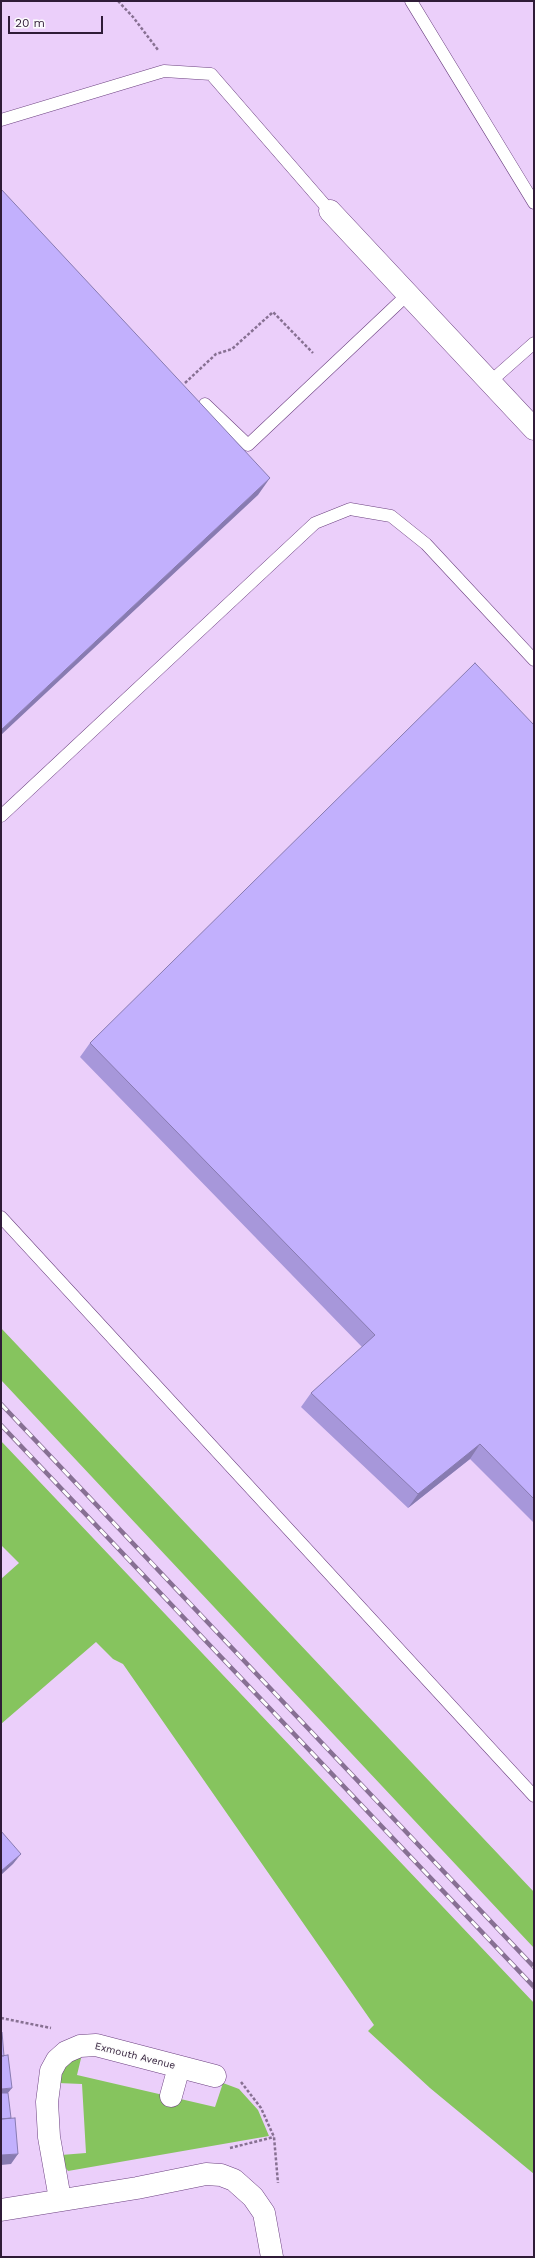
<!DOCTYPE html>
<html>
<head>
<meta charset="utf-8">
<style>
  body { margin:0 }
  #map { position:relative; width:535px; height:2258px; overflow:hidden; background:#ebcffa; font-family:"Work Sans",sans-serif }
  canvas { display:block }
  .frame { position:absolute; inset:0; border:2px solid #2f1c37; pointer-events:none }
  .scale { position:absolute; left:8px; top:16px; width:95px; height:18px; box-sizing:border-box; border:2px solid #2f1c37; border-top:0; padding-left:5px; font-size:12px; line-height:14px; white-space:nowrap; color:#2f1c37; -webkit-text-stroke:3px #fcfcfc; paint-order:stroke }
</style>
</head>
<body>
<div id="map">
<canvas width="535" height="2258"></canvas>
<div class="frame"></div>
<div class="scale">20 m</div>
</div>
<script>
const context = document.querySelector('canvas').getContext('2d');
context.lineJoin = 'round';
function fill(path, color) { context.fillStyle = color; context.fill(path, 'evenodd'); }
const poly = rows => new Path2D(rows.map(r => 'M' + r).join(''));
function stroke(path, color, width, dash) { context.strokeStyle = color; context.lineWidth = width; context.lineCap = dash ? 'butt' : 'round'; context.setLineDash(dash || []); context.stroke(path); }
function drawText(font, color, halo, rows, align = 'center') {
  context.font = font + ' "Work Sans",sans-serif'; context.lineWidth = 3; context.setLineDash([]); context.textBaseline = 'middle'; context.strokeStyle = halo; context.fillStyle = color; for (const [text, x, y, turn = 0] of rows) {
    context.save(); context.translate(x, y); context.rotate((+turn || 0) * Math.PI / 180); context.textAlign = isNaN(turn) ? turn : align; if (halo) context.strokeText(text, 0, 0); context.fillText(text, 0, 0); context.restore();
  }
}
fill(poly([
  [1,1328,534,1892,534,1948,1,1380],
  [1,1441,534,2003,534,2174,430,2088,368,2031,374,2025,123,1664,113,1659,96,1642,1,1724,1,1579,19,1563,1,1545],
  [83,2050,77,2075,215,2107,223,2083,239,2089,258,2110,269,2136,68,2171,63,2164,61,2155,86,2153,82,2084,58,2083,58,2066]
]), '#86c45e');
const lane = poly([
  [411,1,534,203],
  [1,120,164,71,211,74,330,211],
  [490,382,534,343],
  [205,404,248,445,407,295],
  [1,816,315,523,350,509,391,516,426,544,534,660],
  [1,1217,534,1796]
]);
const street = poly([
  [330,211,534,429],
  [171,2096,179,2067],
  [60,2199,49,2137,47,2102,51,2071,57,2060,66,2052,80,2046,96,2045,215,2076],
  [1,2210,137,2188,206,2174,221,2175,234,2180,253,2197,264,2213,272,2257]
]);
stroke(lane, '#6c4180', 13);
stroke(street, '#6c4180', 23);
stroke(poly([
  [118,1,133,17,158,50],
  [185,383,216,354,232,349,273,312,313,353],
  [1,2018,51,2028],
  [241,2082,261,2108,274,2137,278,2183],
  [230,2148,274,2137]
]), '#877092', 2.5, [3, 2]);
stroke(lane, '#fff', 12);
stroke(street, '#fff', 22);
const rail = poly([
  [1,1404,534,1967],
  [1,1425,534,1987]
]);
stroke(rail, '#877093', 4.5);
stroke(rail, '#fcfcfc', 3, [9]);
fill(poly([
  [534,725,534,1523,470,1459,408,1508,301,1407,311,1393,362,1347,80,1057,90,1043]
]), '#a797da');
fill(poly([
  [270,478,258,495,1,735,1,730],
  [480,1444,470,1459,408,1508,418,1494],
  [21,1854,13,1864,1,1875,1,1871],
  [12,2088,4,2098,1,2099,1,2089],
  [18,2154,11,2164,1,2165,1,2155]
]), '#887bb1');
const building = poly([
  [1,189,270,478,1,730,1,189],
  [475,663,534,725,534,1499,480,1444,418,1494,311,1393,375,1335,90,1043,475,663],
  [1,1831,21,1854,1,1871,1,1831],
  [1,2032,2,2032,4,2056,1,2056,1,2032],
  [8,2055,12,2088,1,2089,1,2056,8,2055],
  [1,2093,8,2093,11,2118,1,2119,1,2093],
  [15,2118,18,2154,1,2155,1,2119,15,2118]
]);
fill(building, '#c2b0fd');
stroke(building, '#887bb1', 1);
drawText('10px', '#2f1c37', '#fcfcfc', [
  ["Exmouth Avenue",135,2056,14]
]);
</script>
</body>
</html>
